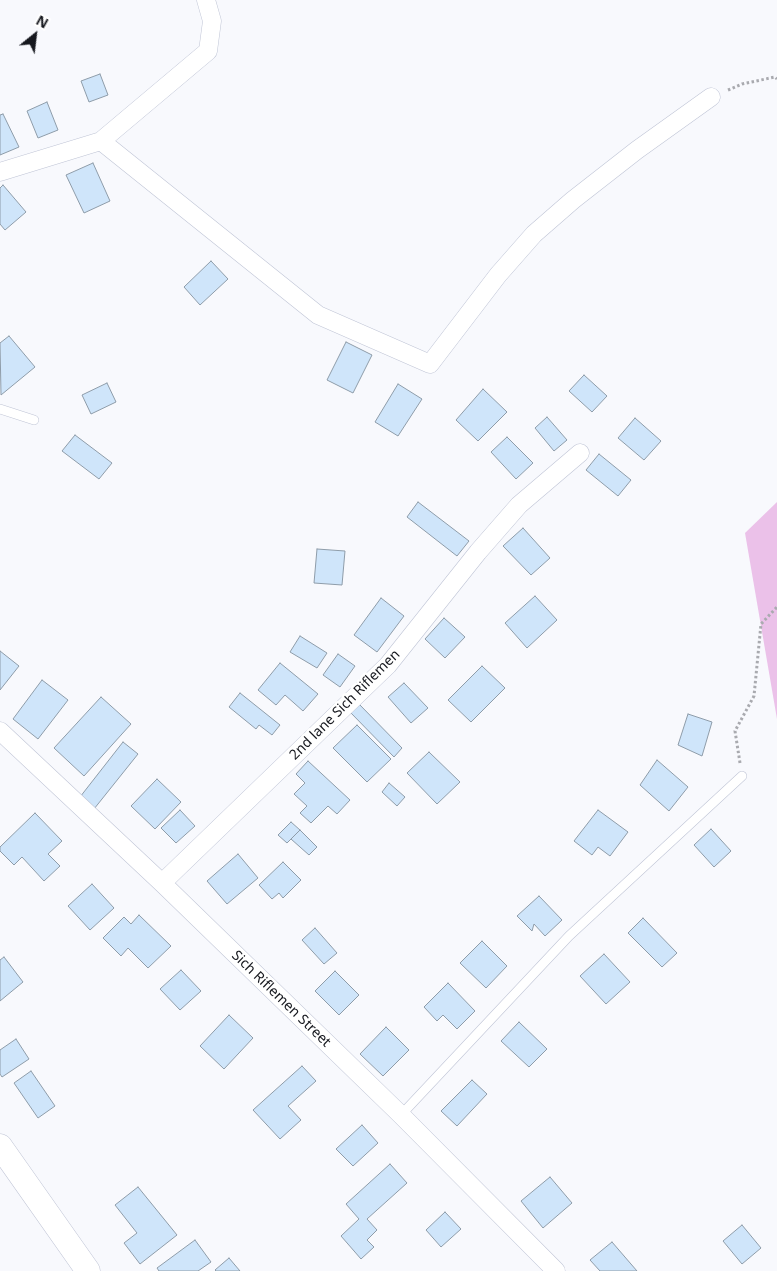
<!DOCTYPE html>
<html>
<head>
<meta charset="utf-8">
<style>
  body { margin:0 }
  #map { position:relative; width:777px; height:1271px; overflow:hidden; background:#f8f9fd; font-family:"Noto Sans",sans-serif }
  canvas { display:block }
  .north { position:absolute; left:10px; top:10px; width:50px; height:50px; -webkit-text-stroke:4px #fff; paint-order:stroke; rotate:29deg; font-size:14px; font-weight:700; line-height:20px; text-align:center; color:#16181e }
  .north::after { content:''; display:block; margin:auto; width:18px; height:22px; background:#16181e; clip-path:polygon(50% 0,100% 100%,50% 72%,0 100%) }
</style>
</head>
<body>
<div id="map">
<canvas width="777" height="1271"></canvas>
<div class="north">N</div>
</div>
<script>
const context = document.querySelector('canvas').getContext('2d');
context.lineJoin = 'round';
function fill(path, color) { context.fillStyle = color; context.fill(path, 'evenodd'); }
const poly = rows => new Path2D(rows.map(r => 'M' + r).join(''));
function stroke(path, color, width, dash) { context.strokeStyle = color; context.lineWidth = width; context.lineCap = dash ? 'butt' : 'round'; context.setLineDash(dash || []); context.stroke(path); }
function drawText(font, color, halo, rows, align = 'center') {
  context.font = font + ' "Noto Sans",sans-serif'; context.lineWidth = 5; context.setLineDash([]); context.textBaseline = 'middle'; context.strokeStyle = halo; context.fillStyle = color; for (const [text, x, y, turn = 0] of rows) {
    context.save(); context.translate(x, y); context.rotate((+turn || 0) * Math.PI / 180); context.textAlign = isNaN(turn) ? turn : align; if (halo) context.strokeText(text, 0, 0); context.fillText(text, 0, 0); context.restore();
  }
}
fill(poly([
  [777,502,777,719,745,533]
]), '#ebc1e9');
const building = poly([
  [100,74,108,95,89,102,81,81,100,74],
  [47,102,58,130,38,138,27,111,47,102],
  [3,114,19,147,0,155,0,115,3,114],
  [93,163,110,201,84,213,66,175,93,163],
  [3,185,26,212,5,230,0,224,0,188,3,185],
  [211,261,228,279,200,305,184,287,211,261],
  [9,336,35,367,1,395,0,343,9,336],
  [346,342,372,355,353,393,327,380,346,342],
  [584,375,607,396,592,412,569,391,584,375],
  [107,383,116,402,91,414,82,395,107,383],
  [398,384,422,399,398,436,375,422,398,384],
  [483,389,507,412,478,441,456,420,483,389],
  [547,417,567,440,554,451,535,428,547,417],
  [635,418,661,441,644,460,618,438,635,418],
  [75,435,112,463,99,479,62,451,75,435],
  [507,437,533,463,516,479,491,452,507,437],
  [599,454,631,480,618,496,586,470,599,454],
  [418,502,469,541,457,556,407,517,418,502],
  [523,528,550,558,531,575,503,546,523,528],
  [317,549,345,551,342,585,314,583,317,549],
  [535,596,557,620,527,648,505,623,535,596],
  [381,598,404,616,377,652,354,635,381,598],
  [444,618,465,637,445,658,425,639,444,618],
  [300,636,327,653,317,668,290,652,300,636],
  [0,651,19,666,0,690,0,651],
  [338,654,355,666,340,687,323,675,338,654],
  [280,663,318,694,303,711,285,695,276,705,258,690,280,663],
  [482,666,505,688,471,722,448,700,482,666],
  [42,680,68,700,38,739,13,719,42,680],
  [404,683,428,708,411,723,388,697,404,683],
  [240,693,280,725,272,735,259,725,256,729,229,707,240,693],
  [101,697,131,724,84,776,54,748,101,697],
  [359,704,402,748,394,757,350,712,359,704],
  [688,714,712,722,702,756,678,745,688,714],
  [357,725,391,759,367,782,333,748,357,725],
  [123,742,138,754,94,809,80,797,123,742],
  [429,752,460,782,437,804,407,773,429,752],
  [657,760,688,787,669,811,640,785,657,760],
  [308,761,350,800,337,814,328,806,311,823,300,813,307,806,294,794,305,783,296,774,308,761],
  [157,779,181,802,155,829,131,806,157,779],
  [389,783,405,797,397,806,382,792,389,783],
  [180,810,195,826,176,843,161,828,180,810],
  [598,810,628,832,610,856,598,847,592,855,574,841,598,810],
  [35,813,62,841,48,854,60,866,44,881,22,857,14,865,0,851,0,847,35,813],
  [291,822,300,830,287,843,278,835,291,822],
  [711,829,731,851,714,867,694,845,711,829],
  [300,830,317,847,309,855,291,839,300,830],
  [238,854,258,878,227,904,207,881,238,854],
  [283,862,301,880,283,898,279,893,272,899,259,885,283,862],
  [92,884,114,908,90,930,68,906,92,884],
  [539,896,562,920,545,936,534,924,532,931,517,916,539,896],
  [139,915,171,946,148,968,128,948,121,956,103,938,124,917,131,924,139,915],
  [643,918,677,953,662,967,628,933,643,918],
  [315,928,337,953,324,964,302,940,315,928],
  [482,941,507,966,486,988,460,963,482,941],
  [604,954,630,982,606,1004,580,976,604,954],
  [4,957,23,982,0,1001,0,960,4,957],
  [181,970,201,991,180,1010,160,989,181,970],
  [335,971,359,995,339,1015,315,991,335,971],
  [448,983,475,1011,457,1029,443,1015,437,1021,424,1007,448,983],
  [229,1015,253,1038,224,1069,200,1046,229,1015],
  [519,1022,547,1049,529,1067,501,1041,519,1022],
  [386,1027,409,1050,383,1076,360,1054,386,1027],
  [16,1039,29,1059,2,1077,0,1074,0,1050,16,1039],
  [302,1066,316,1081,288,1106,301,1120,280,1139,253,1110,302,1066],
  [31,1071,55,1106,38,1118,14,1083,31,1071],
  [472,1080,487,1094,457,1126,441,1111,472,1080],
  [362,1125,378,1143,353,1166,336,1149,362,1125],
  [390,1164,407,1183,367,1219,377,1230,367,1240,374,1247,361,1259,341,1236,359,1219,346,1204,390,1164],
  [550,1177,572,1203,543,1228,521,1201,550,1177],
  [138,1187,177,1235,140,1264,124,1243,137,1233,115,1205,138,1187],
  [445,1212,461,1229,441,1247,426,1230,445,1212],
  [742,1225,761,1248,742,1264,723,1241,742,1225],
  [195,1240,211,1262,198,1271,159,1271,157,1268,195,1240],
  [612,1242,637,1271,600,1271,590,1260,612,1242],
  [229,1258,240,1271,216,1271,215,1270,229,1258]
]);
fill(building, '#cfe5fa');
stroke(building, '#8e9ca9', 1);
const lane = poly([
  [0,409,34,420],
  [401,1115,569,936,742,776]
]);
const street = poly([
  [101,141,318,315,430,364,498,275,534,234,573,200,637,150,711,97],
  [0,172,101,141,208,51,212,21,206,0],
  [0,731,162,883,401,1115,556,1271],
  [162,883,388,665,478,552,519,505,580,453]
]);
const secondary = poly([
  [0,1146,88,1271]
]);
stroke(lane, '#bfc4d5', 10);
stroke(street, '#bfc4d5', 19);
stroke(secondary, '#bfc4d5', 25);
stroke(poly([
  [728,90,742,84,775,77,777,79],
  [740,763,735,731,754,696,761,624,777,607]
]), '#a9aaaf', 3, [2.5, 2.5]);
stroke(lane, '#fff', 9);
stroke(street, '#fff', 18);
stroke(secondary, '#fff', 24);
drawText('14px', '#16181e', '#fff', [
  ["2nd lane Sich Riflemen",345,705,-45],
  ["Sich Riflemen Street",281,999,44]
]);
</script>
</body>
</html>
